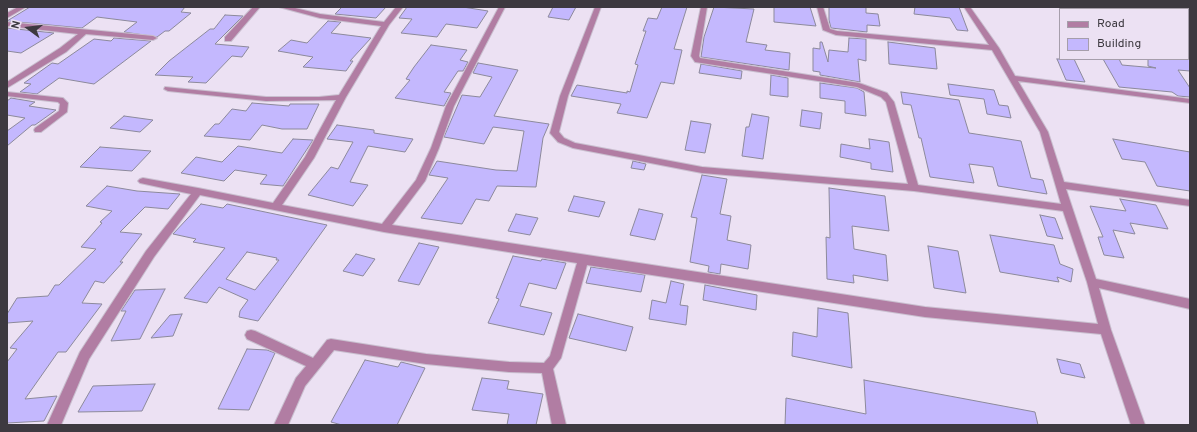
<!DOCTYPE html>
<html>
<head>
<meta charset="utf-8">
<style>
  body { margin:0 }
  #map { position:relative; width:1197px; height:432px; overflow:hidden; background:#ece1f3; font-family:Overpass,sans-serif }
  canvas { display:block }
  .frame { position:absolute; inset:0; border:8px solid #3d3940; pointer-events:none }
  .legend { position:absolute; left:1059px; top:8px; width:130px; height:52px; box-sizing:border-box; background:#ece1f3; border:1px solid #a69eab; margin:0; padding:5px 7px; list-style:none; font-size:12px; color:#3d3940 }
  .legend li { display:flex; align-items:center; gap:8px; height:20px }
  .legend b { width:20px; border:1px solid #a69eab }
  .north { position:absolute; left:8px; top:8px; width:40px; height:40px; -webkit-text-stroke:3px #ece1f3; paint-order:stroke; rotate:285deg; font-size:11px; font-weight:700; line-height:16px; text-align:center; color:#3d3940 }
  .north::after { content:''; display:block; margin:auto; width:14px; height:18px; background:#3d3940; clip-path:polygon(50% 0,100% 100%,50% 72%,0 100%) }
</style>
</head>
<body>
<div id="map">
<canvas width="1197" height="432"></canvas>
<div class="frame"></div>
<ul class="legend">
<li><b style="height:5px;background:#b17da3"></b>Road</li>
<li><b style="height:11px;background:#c4b8fe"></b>Building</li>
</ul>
<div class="north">N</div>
</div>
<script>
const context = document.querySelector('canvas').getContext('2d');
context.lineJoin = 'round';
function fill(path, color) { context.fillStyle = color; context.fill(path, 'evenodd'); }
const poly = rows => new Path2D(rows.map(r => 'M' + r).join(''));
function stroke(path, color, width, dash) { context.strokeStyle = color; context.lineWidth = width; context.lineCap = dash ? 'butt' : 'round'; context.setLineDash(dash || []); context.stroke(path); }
const building = poly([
  [30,7,185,7,181,12,191,13,169,31,165,31,157,37,124,32,137,22,97,17,82,28,7,21,30,7],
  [342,7,386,7,376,18,335,14,342,7],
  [407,7,463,7,488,11,477,28,446,24,437,37,401,33,412,19,399,18,407,7],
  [553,7,576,7,569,20,548,17,553,7],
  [662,7,687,7,674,49,682,50,674,84,661,82,647,118,617,113,621,104,571,96,577,85,627,93,627,91,630,92,638,65,635,64,646,31,643,31,648,18,657,19,662,7],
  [714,7,754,9,746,42,767,45,765,50,790,53,789,70,701,57,704,37,714,7],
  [774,7,810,7,816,26,774,22,774,7],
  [829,7,866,7,866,13,878,14,880,26,867,25,867,32,831,28,829,20,829,7],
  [915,7,959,7,968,31,957,30,950,18,914,14,915,7],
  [225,15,243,16,215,44,249,47,242,57,232,56,206,83,188,82,193,77,155,75,169,61,210,29,214,29,225,15],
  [328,21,341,22,331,33,371,38,350,61,353,61,346,71,303,67,313,57,278,51,291,40,307,43,328,21],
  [7,28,54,33,21,53,7,51,7,28],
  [114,38,151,41,94,84,59,78,37,94,20,92,31,84,24,83,52,63,58,64,94,39,111,41,114,38],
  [849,38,866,39,866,61,858,59,860,82,820,75,820,72,813,71,813,48,820,49,820,42,822,42,828,62,829,50,848,52,849,38],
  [888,42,935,48,937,69,889,64,888,42],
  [431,45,467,50,460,60,468,62,463,71,458,71,444,92,451,93,444,106,395,98,410,80,406,79,414,67,431,45],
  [1057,59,1074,59,1085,82,1066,80,1057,59],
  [1103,59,1119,59,1122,65,1156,68,1148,66,1148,59,1190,59,1190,71,1178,70,1190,88,1190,97,1178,96,1172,92,1119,87,1103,59],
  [478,63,518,70,494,116,549,124,543,138,536,187,497,186,489,201,476,199,462,224,421,218,448,178,429,175,437,161,496,170,517,171,524,131,493,127,484,144,444,137,462,95,480,97,492,77,473,73,478,63],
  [701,64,742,71,741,79,699,73,701,64],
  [771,75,788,78,788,97,770,95,771,75],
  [820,83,857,88,864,92,866,116,845,113,845,101,820,98,820,83],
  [948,84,994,90,999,105,1008,106,1011,118,987,114,984,99,950,95,948,84],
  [901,92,959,100,969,133,1021,141,1031,178,1043,180,1047,194,998,186,993,167,969,164,974,183,930,177,921,138,919,138,911,105,903,104,901,92],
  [11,98,35,102,29,106,56,110,35,125,32,125,7,146,7,131,25,118,7,115,7,101,11,98],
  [252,103,289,106,290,104,319,104,307,129,282,129,262,125,250,140,204,136,215,124,219,124,232,109,246,111,252,103],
  [802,110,822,113,820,129,800,126,802,110],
  [752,114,769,117,763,159,742,156,746,127,749,127,752,114],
  [124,116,153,120,140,132,110,128,124,116],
  [691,121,711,124,705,153,685,150,691,121],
  [337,125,374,130,374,133,413,139,405,152,368,146,350,182,368,185,353,206,308,195,331,167,338,169,353,142,327,139,337,125],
  [293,139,313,140,283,186,260,184,267,175,235,170,224,181,181,173,196,157,222,162,238,146,282,153,293,139],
  [869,139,889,142,893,172,871,169,871,163,840,157,841,144,870,149,869,139],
  [1113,139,1190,152,1190,191,1157,186,1145,162,1122,159,1113,139],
  [100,147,151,151,132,171,80,167,100,147],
  [633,161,646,164,644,170,631,168,633,161],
  [702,175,727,179,720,214,731,216,727,240,751,245,748,269,721,264,720,274,708,272,709,266,690,262,697,218,691,217,702,175],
  [107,186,137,191,180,194,168,209,145,207,120,232,142,234,120,262,123,262,104,283,95,281,82,303,102,304,66,352,58,352,25,399,57,396,44,421,7,423,7,362,17,349,10,348,33,321,7,323,7,314,17,298,48,296,55,285,59,285,96,249,81,247,102,223,100,222,112,211,86,206,107,186],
  [829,188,885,196,889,231,852,226,854,249,886,255,888,281,853,275,854,283,827,279,826,237,830,238,829,188],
  [574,196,605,202,599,217,568,211,574,196],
  [1120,199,1156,205,1168,229,1130,223,1135,234,1113,230,1124,258,1104,255,1098,237,1103,237,1090,206,1126,211,1120,199],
  [201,204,223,208,227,204,327,225,258,321,239,317,240,311,248,300,219,287,207,303,184,298,225,248,193,242,196,239,173,234,201,204],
  [247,252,277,258,276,260,279,260,255,290,226,279,247,252],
  [639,209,663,214,655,240,630,235,639,209],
  [516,214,538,218,530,235,508,231,516,214],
  [1040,215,1055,218,1063,239,1047,236,1040,215],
  [990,235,1054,245,1060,264,1073,269,1071,282,1057,277,1059,282,1000,272,990,235],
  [419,243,439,247,419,285,398,281,419,243],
  [928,246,958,251,966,293,934,288,928,246],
  [356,254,375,259,363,276,343,271,356,254],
  [513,256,541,261,542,259,566,263,556,289,529,283,520,306,552,313,544,335,488,323,499,299,496,298,513,256],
  [591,267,645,275,641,292,586,283,591,267],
  [671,281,684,284,680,305,688,306,686,325,649,319,652,300,666,303,671,281],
  [705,285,757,295,756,310,703,300,705,285],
  [165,289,140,339,111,341,126,311,121,311,135,290,165,289],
  [818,308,848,313,852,368,792,356,793,332,817,337,818,308],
  [182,314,173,336,151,338,170,315,182,314],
  [578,314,633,327,626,351,569,338,578,314],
  [247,349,267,350,275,353,249,410,218,409,247,349],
  [1057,359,1080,364,1085,378,1061,373,1057,359],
  [365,360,398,367,401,362,425,368,397,425,342,425,331,422,365,360],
  [482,378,509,381,507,389,543,394,536,425,507,425,509,414,472,410,482,378],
  [864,380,1035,412,1038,425,785,425,786,398,866,414,864,380],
  [155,384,142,411,78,412,93,386,155,384]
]);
fill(building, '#c4b8fe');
stroke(building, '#8c899b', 1);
const minor = poly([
  [18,7,26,7,7,18,7,13,18,7],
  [253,7,260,7,231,41,225,41,225,37,253,7],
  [279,7,291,7,320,14,384,22,396,7,403,7,389,25,346,97,314,158,282,205,382,224,416,180,431,148,446,106,499,7,505,7,454,106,439,148,425,181,392,225,925,307,1098,324,1087,282,1063,211,914,191,702,173,573,148,558,142,550,133,560,96,595,7,601,7,568,96,559,132,564,138,575,143,702,167,908,184,886,102,881,97,857,87,695,62,691,56,701,7,707,7,699,56,700,58,859,83,887,93,894,102,918,185,1061,204,1040,132,992,50,836,35,823,30,817,7,823,7,830,29,837,31,989,45,964,7,970,7,999,48,1015,76,1190,99,1190,103,1018,81,1048,132,1064,182,1190,200,1190,206,1066,189,1096,279,1190,299,1190,309,1099,288,1111,330,1145,425,1131,425,1101,334,925,317,587,265,561,358,553,369,566,425,552,425,542,373,509,372,426,364,334,350,305,386,288,425,274,425,296,378,306,366,247,339,245,335,247,331,251,330,255,331,313,358,327,340,331,339,426,354,509,362,544,363,550,356,577,263,384,232,200,195,154,257,89,359,61,425,47,425,80,352,146,251,191,194,140,183,138,181,140,179,143,178,198,188,273,203,305,157,336,100,266,101,168,91,164,89,165,87,266,97,319,97,339,95,381,26,320,18,279,7],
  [7,22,153,36,157,38,153,40,86,34,66,52,7,88,7,82,60,48,78,34,7,26,7,22],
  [7,92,63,98,68,103,67,112,41,132,35,132,34,130,35,128,59,111,60,104,58,102,7,96,7,92]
]);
stroke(minor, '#c9bfcf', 2);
fill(minor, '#b17da3');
</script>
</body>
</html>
